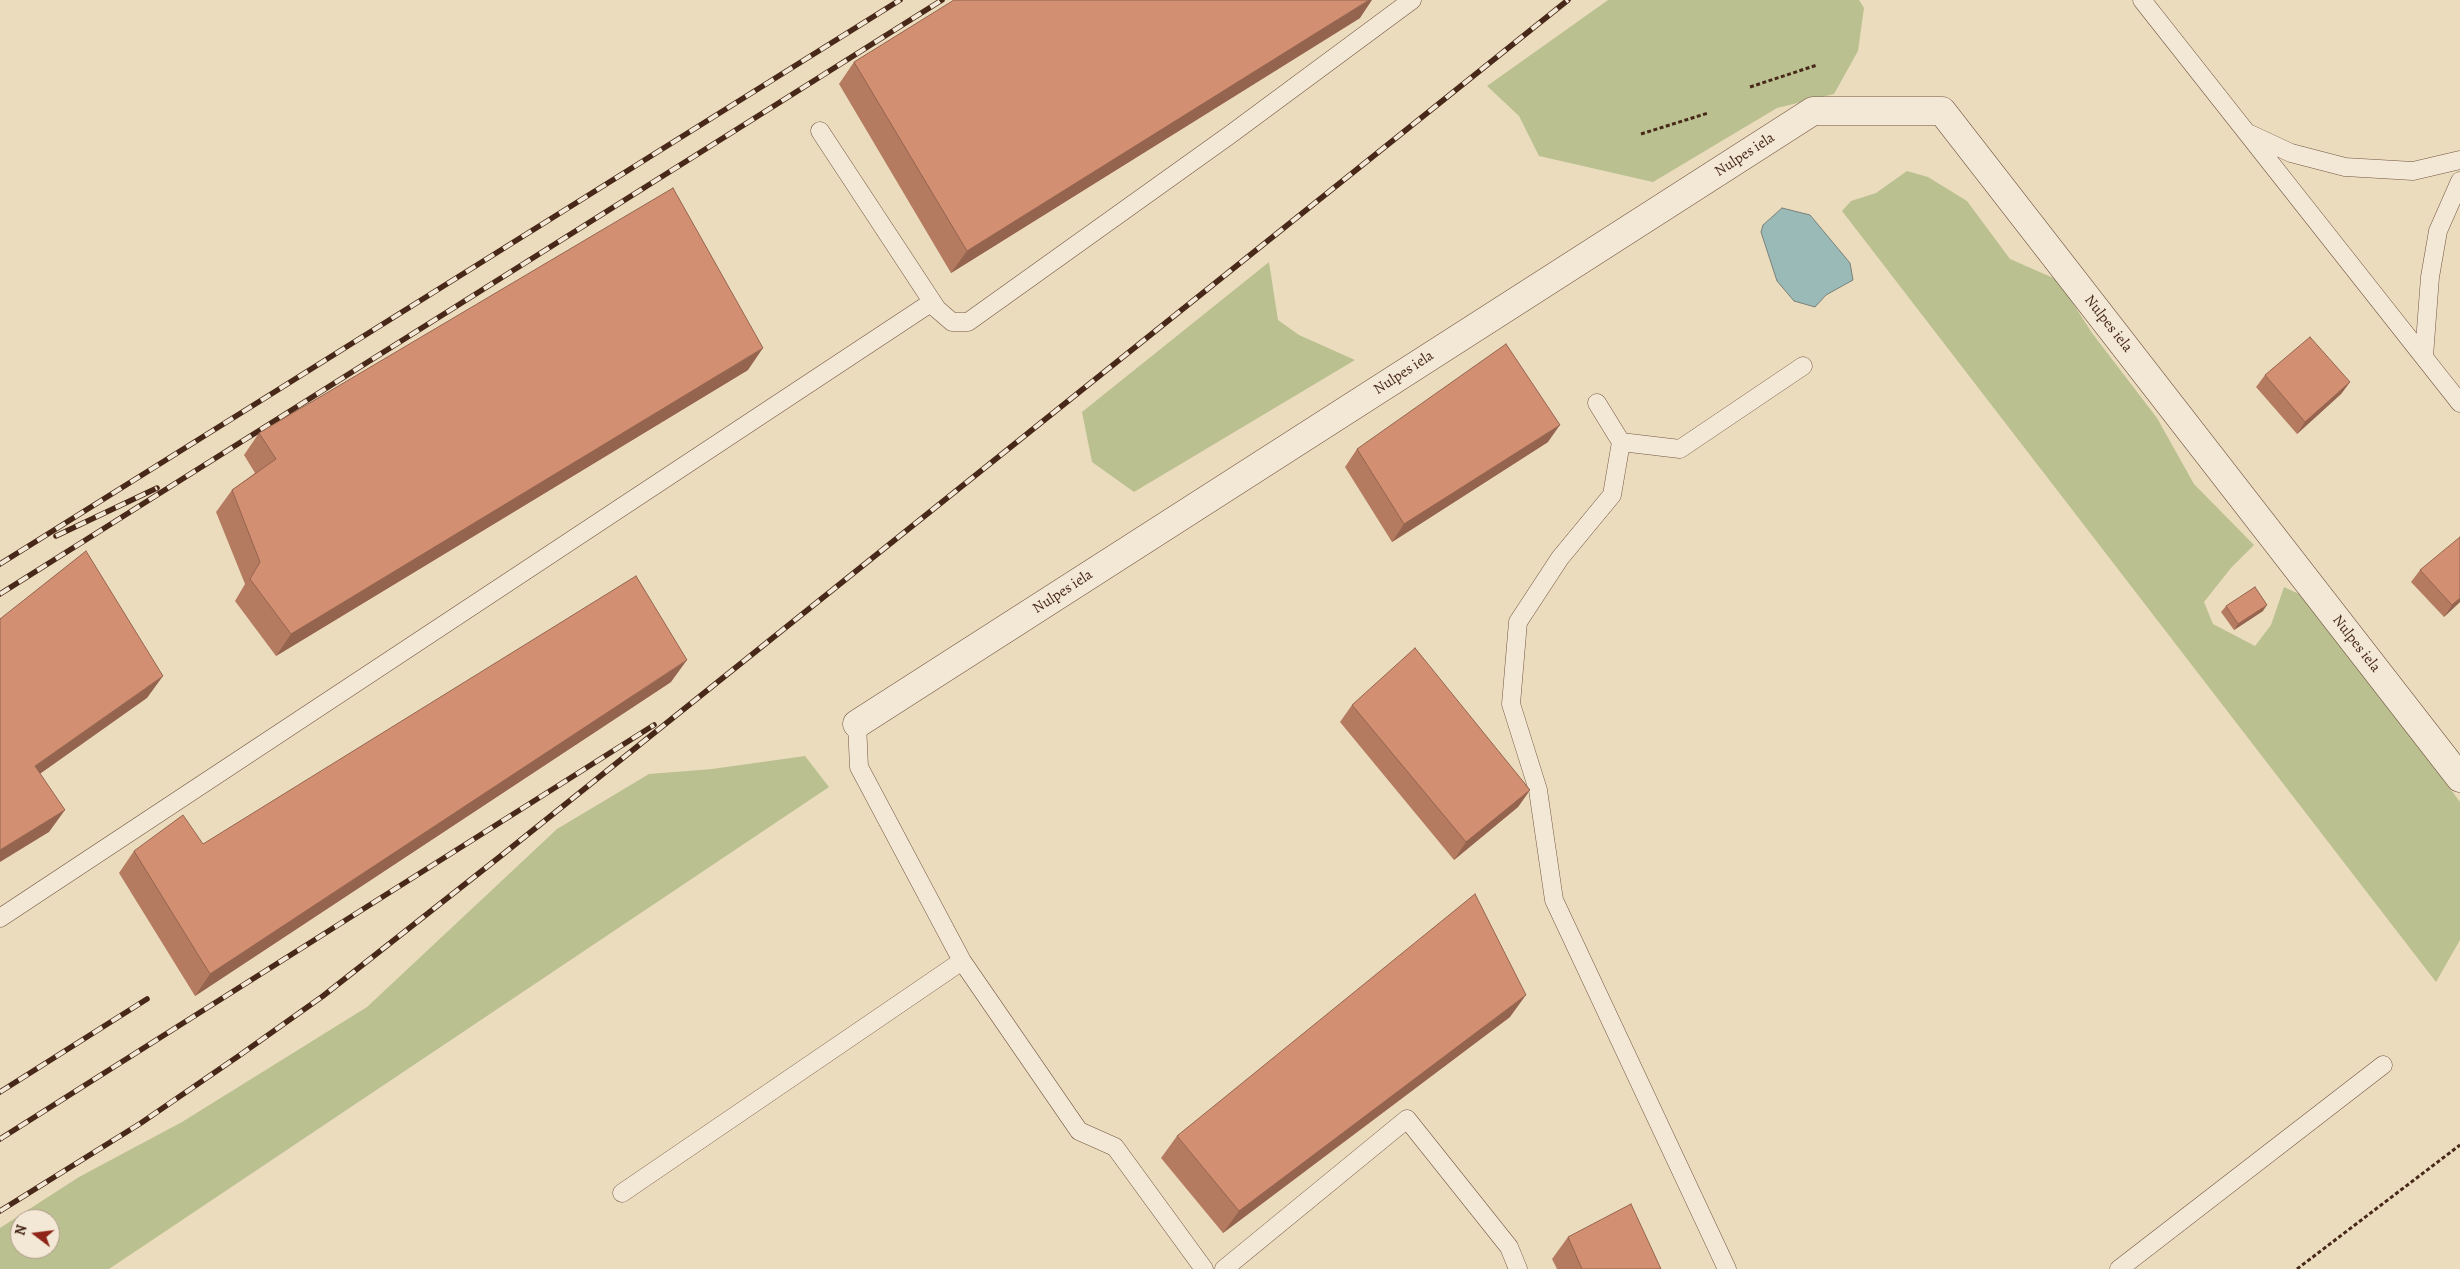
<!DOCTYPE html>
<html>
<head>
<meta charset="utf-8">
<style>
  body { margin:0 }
  #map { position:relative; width:2460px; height:1269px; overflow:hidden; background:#ecdcbe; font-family:Alegreya,serif }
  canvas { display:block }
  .north { position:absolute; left:10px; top:1209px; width:50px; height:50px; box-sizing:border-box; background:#f3e8d5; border:1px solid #af9b89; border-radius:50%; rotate:285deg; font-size:14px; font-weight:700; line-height:20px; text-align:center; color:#482818 }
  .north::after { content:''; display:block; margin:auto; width:18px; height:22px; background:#8f2418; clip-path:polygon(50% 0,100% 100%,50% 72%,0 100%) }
</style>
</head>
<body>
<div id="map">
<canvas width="2460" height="1269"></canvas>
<div class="north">N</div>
</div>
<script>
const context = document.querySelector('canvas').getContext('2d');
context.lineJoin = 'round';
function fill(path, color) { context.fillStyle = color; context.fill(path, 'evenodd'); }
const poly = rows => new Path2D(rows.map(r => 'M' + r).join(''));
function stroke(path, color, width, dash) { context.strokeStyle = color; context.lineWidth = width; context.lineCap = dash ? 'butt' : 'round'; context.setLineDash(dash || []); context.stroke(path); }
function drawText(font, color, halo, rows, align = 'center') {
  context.font = font + ' Alegreya,serif'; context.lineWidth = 4.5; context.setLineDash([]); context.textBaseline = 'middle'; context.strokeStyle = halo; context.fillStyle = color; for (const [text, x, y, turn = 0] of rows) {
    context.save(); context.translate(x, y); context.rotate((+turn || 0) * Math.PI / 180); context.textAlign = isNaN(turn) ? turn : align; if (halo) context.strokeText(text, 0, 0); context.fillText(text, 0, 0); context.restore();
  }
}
fill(poly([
  [1608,0,1859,0,1864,8,1858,51,1834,94,1777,108,1653,182,1539,156,1519,116,1487,86],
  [1907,171,1928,177,1967,201,2010,259,2058,280,2092,333,2157,418,2194,484,2254,545,2231,568,2204,602,2213,624,2255,646,2271,625,2284,587,2310,599,2460,802,2460,940,2436,982,1842,211,1851,201,1876,193],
  [1269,262,1278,320,1299,335,1355,360,1134,492,1092,462,1082,412],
  [805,756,829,787,109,1269,0,1269,0,1228,79,1177,182,1122,367,1007,557,829,649,774,712,769],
  [20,1219,50,1219,50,1249,20,1249]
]), '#bac090');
const water = poly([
  [1782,208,1810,215,1850,263,1853,280,1826,295,1815,307,1794,301,1777,281,1761,232,1763,225,1782,208]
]);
fill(water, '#9abab8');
stroke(water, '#798078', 1);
const service = poly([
  [2142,0,2460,403],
  [820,131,937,309,952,322,968,322,1231,134,1412,0],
  [2250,134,2291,153,2345,167,2413,171,2460,160],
  [2424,356,2430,277,2438,231,2460,181],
  [1597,403,1621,442,1612,495,1560,558,1518,622,1511,704,1538,790,1554,900,1727,1269],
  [1621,442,1680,449,1803,366],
  [0,918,932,302],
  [962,961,1079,1131,1115,1147,1204,1269],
  [622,1193,962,961,859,767,857,724],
  [1224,1269,1407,1119,1509,1247,1518,1269],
  [2119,1269,2383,1065]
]);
const minor = poly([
  [857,724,1813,111,1942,111,2460,778]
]);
stroke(service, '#715542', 19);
stroke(minor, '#715542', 29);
stroke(poly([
  [1750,87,1817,65],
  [1641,134,1708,113],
  [2297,1269,2460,1145]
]), '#482818', 3, [4, 2.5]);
stroke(service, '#f3e8d5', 18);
stroke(minor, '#f3e8d5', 28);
const rail = poly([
  [56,536,157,488],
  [0,564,900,0],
  [0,594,942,0],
  [0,1092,147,999],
  [0,1139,654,725],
  [0,1211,141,1123,240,1055,323,996,502,855,1568,0]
]);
stroke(rail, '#482818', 5.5);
stroke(rail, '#f3e8d5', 4, [11]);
fill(poly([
  [1360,18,951,273,839,84,854,62],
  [748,370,276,656,235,601,245,584,216,512,232,490,255,473,244,455,259,433],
  [2265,375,2350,382,2341,394,2297,434,2256,387],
  [1548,442,1392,542,1345,467,1357,449],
  [2420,570,2460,602,2444,617,2411,582],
  [2226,606,2263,611,2234,630,2221,612],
  [671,682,195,996,119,873,134,851,203,844],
  [1352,705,1530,790,1518,807,1454,860,1340,722],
  [1510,1017,1223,1233,1161,1158,1177,1136],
  [1568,1237,1661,1269,1557,1269,1552,1259]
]), '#b57b61');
fill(poly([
  [1369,0,1372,0,1360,18,951,273,967,251],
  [763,348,748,370,276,656,291,634],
  [2350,382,2341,394,2297,434,2305,422],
  [1560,425,1548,442,1392,542,1404,524],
  [2460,598,2460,602,2444,617,2452,605],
  [2267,605,2263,611,2234,630,2238,624],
  [687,660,671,682,195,996,210,974],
  [163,676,147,698,20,788,35,766],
  [1530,790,1518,807,1454,860,1466,842],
  [65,810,49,832,0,862,0,850],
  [1526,995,1510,1017,1223,1233,1239,1211]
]), '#94644f');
const building = poly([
  [954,0,1369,0,967,251,854,62,954,0],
  [673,188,763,348,291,634,250,579,260,562,232,490,276,459,259,433,673,188],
  [2310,337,2350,382,2305,422,2265,375,2310,337],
  [1506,344,1560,425,1404,524,1357,449,1506,344],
  [2460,537,2460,598,2452,605,2420,570,2460,537],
  [86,551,163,676,35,766,65,810,0,850,0,619,86,551],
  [636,576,687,660,210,974,134,851,183,815,203,844,636,576],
  [2255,587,2267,605,2238,624,2226,606,2255,587],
  [1415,648,1530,790,1466,842,1352,705,1415,648],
  [1475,894,1526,995,1239,1211,1177,1136,1475,894],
  [1631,1204,1661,1269,1582,1269,1568,1237,1631,1204]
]);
fill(building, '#d38f71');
stroke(building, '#94644f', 1);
drawText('15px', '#482818', '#f3e8d5', [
  ["Nulpes iela",1745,155,-33],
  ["Nulpes iela",2108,324,52],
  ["Nulpes iela",1404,373,-33],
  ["Nulpes iela",1063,592,-33],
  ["Nulpes iela",2356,644,52]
]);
</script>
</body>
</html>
